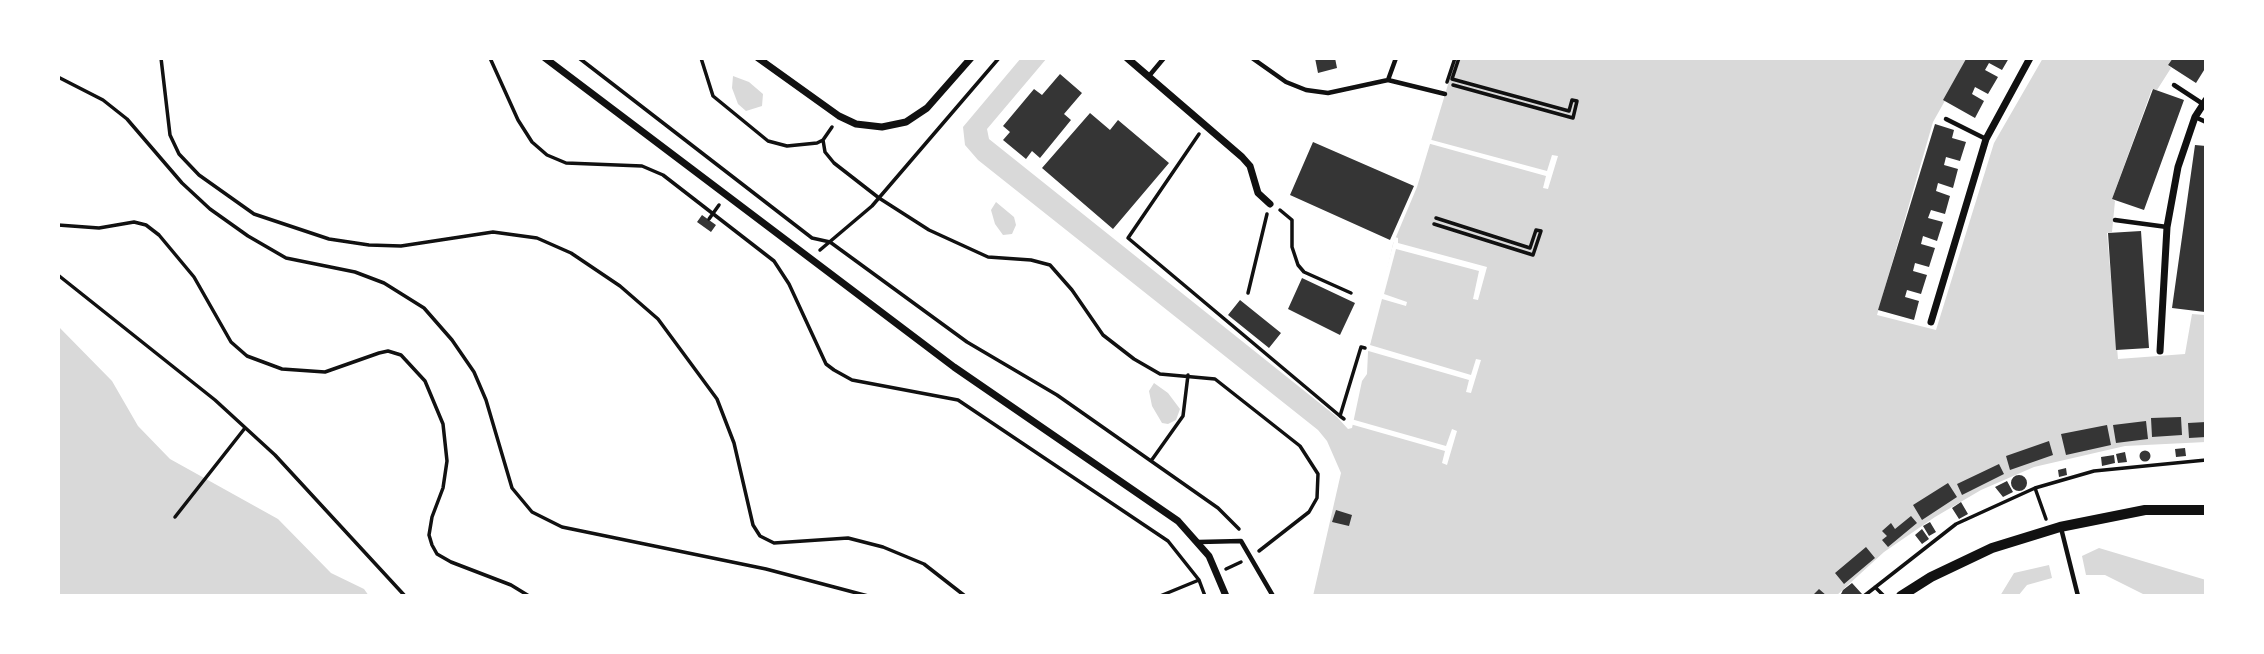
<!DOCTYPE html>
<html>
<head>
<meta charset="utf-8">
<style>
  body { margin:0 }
  #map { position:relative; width:2264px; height:654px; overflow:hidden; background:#fff; font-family:Poppins,sans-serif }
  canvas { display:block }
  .frame { position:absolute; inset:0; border:60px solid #fff; pointer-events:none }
</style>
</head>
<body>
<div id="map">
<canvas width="2264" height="654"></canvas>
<div class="frame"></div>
</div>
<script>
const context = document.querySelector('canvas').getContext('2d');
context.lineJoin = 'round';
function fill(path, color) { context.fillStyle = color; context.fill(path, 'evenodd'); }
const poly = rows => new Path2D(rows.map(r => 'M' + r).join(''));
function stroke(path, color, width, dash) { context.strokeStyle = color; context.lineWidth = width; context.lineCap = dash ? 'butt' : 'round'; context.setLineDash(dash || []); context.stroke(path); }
fill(poly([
  [1021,58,1047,58,987,129,989,139,1337,417,1348,429,1352,428,1362,381,1367,374,1368,352,1393,244,1417,187,1456,58,1969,58,1933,122,1877,315,1936,330,1994,143,2043,58,2173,58,2168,65,2171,68,2157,90,2152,89,2112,199,2115,201,2112,232,2107,233,2118,359,2185,354,2192,314,2205,315,2206,305,2206,442,2125,446,2034,467,1981,490,1935,517,1884,552,1836,596,1313,596,1341,473,1327,441,1318,430,978,160,965,145,963,127],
  [733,76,749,82,763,94,762,106,746,111,738,104,732,88],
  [996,202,1014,217,1016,225,1012,234,1003,235,995,224,991,210],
  [58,326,112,381,138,426,170,459,278,519,331,573,364,589,369,596,58,596],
  [1154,383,1168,393,1180,409,1176,420,1168,424,1162,423,1152,406,1149,391],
  [2099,548,2206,580,2206,596,2147,596,2105,575,2086,575,2082,556],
  [2049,565,2052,578,2027,585,2018,596,2000,596,2014,573]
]), '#d9d9d9');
fill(poly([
  [1428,139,1547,171,1552,155,1558,156,1548,189,1543,188,1546,176,1427,143],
  [1395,237,1398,238,1398,243,1487,267,1478,300,1473,299,1479,271,1396,249,1384,294,1407,302,1406,306,1382,299,1370,345,1471,375,1476,359,1481,360,1471,393,1466,392,1469,380,1365,350],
  [1351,419,1446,446,1452,429,1457,431,1447,465,1442,463,1445,451,1350,424]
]), '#fff');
fill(poly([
  [1315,58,1335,58,1337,68,1318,73],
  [2009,58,2002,70,1989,63,1985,70,1998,77,1988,94,1975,87,1972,94,1984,101,1975,118,1943,100,1966,59],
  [2173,58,2206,58,2206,67,2196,83,2168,65],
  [1060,74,1082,93,1064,114,1071,120,1040,158,1032,151,1026,159,1003,140,1010,132,1003,126,1034,89,1042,95],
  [2153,89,2184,100,2144,210,2112,199],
  [1090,113,1110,130,1118,120,1169,163,1113,229,1042,168],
  [1935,124,1954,130,1952,138,1966,142,1960,161,1946,157,1944,165,1958,169,1953,188,1938,183,1936,191,1950,196,1945,214,1931,210,1928,218,1943,222,1937,241,1923,236,1921,244,1935,248,1929,267,1915,263,1913,271,1927,275,1921,294,1907,290,1905,297,1919,301,1914,320,1878,310],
  [1313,142,1414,186,1390,240,1290,195],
  [2195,145,2206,146,2205,312,2172,308],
  [702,215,716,225,711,232,697,222],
  [2141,231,2149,348,2116,350,2108,233],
  [1302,278,1355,303,1340,335,1288,309],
  [1240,300,1281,333,1269,348,1228,315],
  [2181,417,2182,435,2152,437,2151,418],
  [2146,421,2148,439,2116,443,2113,425],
  [2206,422,2206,437,2189,438,2188,423],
  [2107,425,2111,445,2066,455,2061,434],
  [2049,441,2053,455,2010,470,2006,456],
  [2185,448,2186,456,2176,457,2175,449],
  '2139.5 456a5.5 5.5 0 1 1 11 0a5.5 5.5 0 1 1-11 0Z',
  [2125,452,2127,462,2118,463,2116,454],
  [2114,455,2115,463,2102,466,2101,457],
  [1999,464,2004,474,1962,495,1957,484],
  [2066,468,2067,475,2059,477,2058,470],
  '2011 483a8 8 0 1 1 16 0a8 8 0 1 1-16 0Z',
  [2007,481,2013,492,2003,497,1995,487],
  [1948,483,1957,497,1922,520,1913,505],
  [1961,502,1968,514,1959,519,1952,508],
  [1336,510,1352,515,1349,526,1332,522],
  [1911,516,1917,523,1888,547,1882,540,1887,536,1882,531,1891,523,1895,529],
  [1930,522,1936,532,1929,536,1923,526],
  [1922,529,1929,539,1922,544,1915,535],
  [1866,547,1875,558,1844,584,1835,573],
  [1852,583,1862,594,1840,596,1843,590],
  [1819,589,1827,596,1812,596]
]), '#353535');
stroke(poly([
  [161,58,170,135,179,154,199,175,254,214,329,239,369,245,401,246,493,232,537,238,571,253,620,286,658,319,717,399,734,443,753,525,760,536,774,543,848,538,883,547,924,564,965,596],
  [490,58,518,120,532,142,547,155,566,163,642,166,663,175,774,261,789,284,826,364,834,370,852,380,958,400,1168,541,1199,580,1205,596],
  [579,58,812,238,830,242,967,342,1057,395,1151,461],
  [701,58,713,96,768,141,787,146,817,143,823,140,832,127],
  [58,77,103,100,127,119,182,183,210,209,248,236,286,258,355,272,384,283,424,308,452,340,474,372,486,400,512,488,532,512,562,527,766,569,868,596],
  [1447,82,1455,58],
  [1453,85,1573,118,1577,101,1572,100,1569,111,1452,79,1459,58],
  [1199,134,1128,238,1340,416],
  [823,140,825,152,834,163,879,198,929,230,988,257,1031,260,1050,265,1072,290,1103,335,1134,359,1160,374,1215,379,1300,446,1318,474,1317,498,1309,512,1259,551],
  [1280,210,1292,220,1292,247,1298,265,1304,272,1351,293],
  [709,219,719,205],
  [1434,224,1533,255,1541,231,1536,230,1530,248,1436,218],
  [58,225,99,228,134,222,146,225,159,235,194,277,231,342,247,356,282,369,325,372,379,353,388,351,401,355,425,381,443,424,447,461,443,488,432,517,429,535,432,545,437,554,451,562,511,585,529,596],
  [820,250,872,206,999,58],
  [58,275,215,400,275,455,405,596],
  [1248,293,1267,214],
  [1188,375,1183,416,1151,461,1218,508,1239,529],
  [1344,419,1340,416,1361,347,1365,348],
  [2035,488,2046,519],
  [175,517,245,428],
  [1226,569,1241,562],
  [1875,587,1884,596],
  [1160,596,1199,580],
  [1864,596,1956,524,2035,488,2094,471,2206,460]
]), '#111', 3.5);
stroke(poly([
  [1252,58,1286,82,1306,90,1328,93,1388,80],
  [1396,58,1388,80,1445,94],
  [1149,76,1164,58],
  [2174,85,2203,104],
  [2195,117,2206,122],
  [1946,119,1986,139],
  [2115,220,2167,227],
  [2061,528,2078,596],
  [1199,542,1241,541,1273,596]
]), '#111', 4.5);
stroke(poly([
  [545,58,954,367,1178,521,1209,556,1226,596],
  [758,58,839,116,856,124,882,127,906,122,927,108,971,58],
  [1127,58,1242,157,1250,166,1258,193,1270,204],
  [1931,322,1986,139,2030,58],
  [2160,351,2167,227,2178,167,2195,117,2206,100]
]), '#111', 7);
stroke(poly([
  [1901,596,1931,577,1992,548,2060,527,2145,510,2206,510]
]), '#111', 10);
</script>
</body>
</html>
